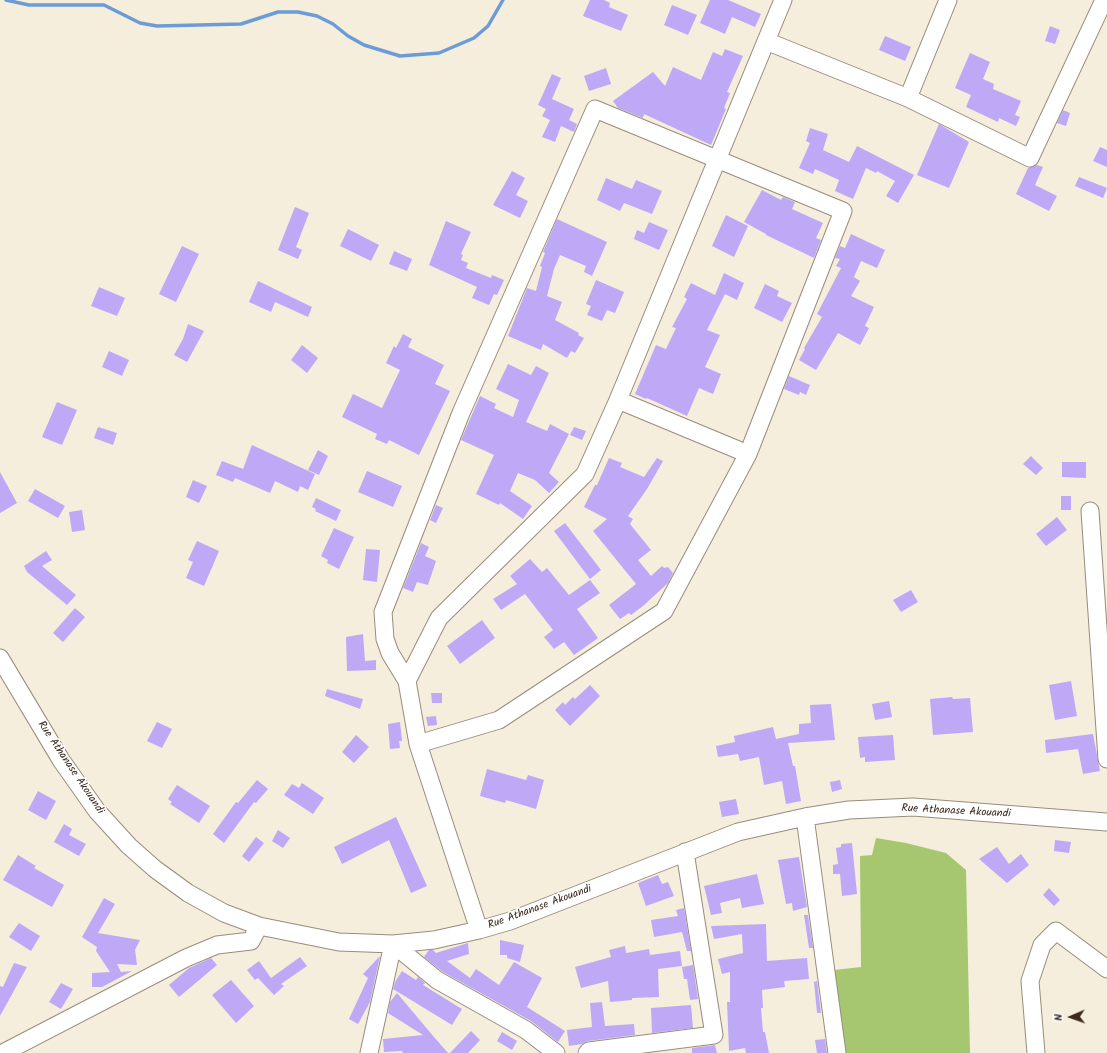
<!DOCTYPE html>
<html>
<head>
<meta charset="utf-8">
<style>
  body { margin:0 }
  #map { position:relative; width:1107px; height:1053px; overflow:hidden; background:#f6eedc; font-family:Kalam,sans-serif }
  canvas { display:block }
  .north { position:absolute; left:1051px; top:997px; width:40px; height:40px; -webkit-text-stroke:3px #fff; paint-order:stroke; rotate:268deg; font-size:11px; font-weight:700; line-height:16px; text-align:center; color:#3b2a1e }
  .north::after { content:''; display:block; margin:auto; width:14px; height:18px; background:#3b2a1e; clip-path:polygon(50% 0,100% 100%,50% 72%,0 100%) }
</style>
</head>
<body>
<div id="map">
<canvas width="1107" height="1053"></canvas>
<div class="north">N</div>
</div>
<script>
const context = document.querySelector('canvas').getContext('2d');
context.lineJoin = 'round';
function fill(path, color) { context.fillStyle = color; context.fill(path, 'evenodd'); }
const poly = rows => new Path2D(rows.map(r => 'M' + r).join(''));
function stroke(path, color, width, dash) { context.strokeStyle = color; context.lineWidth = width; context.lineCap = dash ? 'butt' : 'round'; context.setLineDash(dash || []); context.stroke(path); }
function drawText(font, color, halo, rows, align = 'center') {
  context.font = font + ' Kalam,sans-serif'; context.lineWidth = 3.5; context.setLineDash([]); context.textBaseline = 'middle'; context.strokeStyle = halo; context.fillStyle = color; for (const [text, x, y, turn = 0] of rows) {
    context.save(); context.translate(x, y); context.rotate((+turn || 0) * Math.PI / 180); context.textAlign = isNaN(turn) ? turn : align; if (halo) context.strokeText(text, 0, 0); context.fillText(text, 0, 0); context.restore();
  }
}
fill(poly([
  [876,838,906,843,946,853,966,870,970,1053,843,1053,834,970,861,967,860,856,872,855]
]), '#a6c76f');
stroke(poly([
  [6,0,29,5,104,5,140,23,157,26,241,24,278,12,298,12,317,16,333,24,348,36,364,45,400,56,439,53,474,38,488,26,503,0]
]), '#6b9cd5', 3.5);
fill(poly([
  [590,0,604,0,610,3,609,7,628,15,621,31,583,16],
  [710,0,728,0,761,14,755,27,732,17,725,34,700,23],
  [672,5,697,15,688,35,664,25],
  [1050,26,1060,30,1055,44,1045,41],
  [885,36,911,47,905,61,879,50],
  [725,49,743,56,727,92,730,93,724,108,726,109,711,145,644,114,643,118,618,108,613,101,653,72,665,86,673,67,701,80,713,52,722,56],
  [970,53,990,62,983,79,994,84,993,89,1021,101,1015,115,1020,117,1016,126,999,118,998,122,966,107,971,95,955,88],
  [606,68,611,84,589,91,584,76],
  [552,74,561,78,552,99,574,109,569,120,577,124,574,132,561,126,555,142,542,137,550,120,542,116,546,109,538,105],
  [1063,110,1070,113,1066,126,1057,123],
  [939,124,969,142,949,188,917,175],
  [810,128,828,134,823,150,849,162,857,146,914,175,898,203,886,196,895,181,877,171,876,173,866,168,853,199,835,191,839,180,815,169,813,174,799,168,810,143,806,141],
  [1100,147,1107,150,1107,167,1093,161],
  [1037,165,1043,167,1035,185,1057,196,1049,211,1016,194,1028,168],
  [512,171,525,178,516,195,528,201,520,218,493,205],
  [1079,177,1107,188,1103,198,1075,186],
  [606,178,632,189,636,180,662,191,652,214,624,203,620,211,597,200],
  [762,190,781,200,783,197,795,202,792,209,823,223,816,238,821,240,814,258,766,235,766,234,744,222],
  [295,207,309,213,296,247,302,250,298,259,278,250],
  [726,215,748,226,734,257,712,246],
  [557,219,607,242,592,276,584,272,586,266,560,255,554,269,547,296,562,302,555,320,579,333,578,335,584,338,575,353,571,351,567,358,543,344,541,350,508,336,527,288,536,291,542,267,540,266,545,253,543,252],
  [446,221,471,232,461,254,463,255,461,260,468,263,466,268,491,278,492,275,504,280,497,295,494,294,489,305,472,298,477,287,429,265],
  [649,222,668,230,659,250,634,239,637,230,644,233],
  [348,229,379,245,371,261,340,246],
  [851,234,885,250,877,268,861,261,854,277,860,281,851,296,874,307,865,326,869,328,860,345,838,333,816,370,799,360,805,349,804,348,822,317,817,314,841,268,836,266,840,259,835,258,840,246,845,248],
  [182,246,199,254,176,302,159,294],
  [394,251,412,259,407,271,389,264],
  [724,273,744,283,737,300,725,294,707,330,720,335,705,367,721,374,713,394,699,388,687,416,647,398,646,399,635,394,656,345,666,349,676,328,672,327,687,299,684,297,691,283,715,295],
  [596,280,624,292,615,313,607,310,602,321,587,315,591,306,586,304],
  [258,281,312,307,308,317,275,302,271,312,249,302],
  [765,284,779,291,777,296,792,303,782,322,754,308],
  [99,287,125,298,117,316,91,306],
  [188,324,204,331,187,362,174,355,183,339],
  [403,334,412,339,408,347,444,365,435,384,450,391,419,455,389,440,387,444,375,439,377,434,342,417,353,394,382,408,400,370,386,363,394,346,396,348],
  [302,345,318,358,307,373,291,360],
  [109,351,129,360,122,376,102,367],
  [508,364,531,375,536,366,549,373,526,422,547,431,550,424,569,434,549,473,559,482,549,493,535,480,518,473,510,491,532,506,523,519,500,503,499,505,476,494,494,455,461,440,480,396,496,404,494,408,513,417,519,400,496,389],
  [789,376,810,385,806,395,800,392,799,395,784,389],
  [57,402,77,410,62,445,42,437],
  [98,427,117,433,113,445,94,438],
  [574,427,586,431,582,440,570,435],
  [252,445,315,474,308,490,300,486,298,492,275,481,270,493,235,478,233,482,216,475,222,461,243,469],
  [318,450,328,456,319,475,308,470],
  [1031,456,1043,468,1036,475,1023,464],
  [609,458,622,463,620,467,644,477,657,458,663,461,647,489,628,516,633,519,630,524,651,550,638,560,651,576,662,566,664,568,668,567,673,573,668,583,643,606,631,615,629,613,620,619,609,605,636,584,593,531,607,519,584,507,595,485,597,485],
  [1062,462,1086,462,1086,478,1062,477],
  [367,471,402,486,393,507,358,492],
  [0,472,17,503,0,513],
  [193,480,207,486,199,503,186,497],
  [35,489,65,506,58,518,28,501],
  [1061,496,1071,496,1071,510,1061,510],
  [316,498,341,510,336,521,315,511,316,509,312,507],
  [436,505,443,508,436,523,430,520],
  [82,510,85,530,72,532,69,512],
  [1057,517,1067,530,1046,546,1036,534],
  [565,523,601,570,590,579,554,531],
  [334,528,354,537,339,569,327,563,328,560,321,556],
  [197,541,219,551,204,586,186,578,193,562,188,560],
  [421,543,429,547,425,556,436,561,428,585,417,582,413,592,403,588],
  [366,549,380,550,377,582,363,580],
  [46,551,52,560,42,566,76,595,67,605,27,572,24,566],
  [530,559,542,572,547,568,569,595,590,580,600,593,577,609,598,638,574,655,564,642,554,649,544,637,553,630,525,594,501,610,493,599,517,584,510,576],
  [911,590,918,602,901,612,893,600],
  [75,608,85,617,63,642,53,633],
  [482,620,495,638,460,664,447,646],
  [363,634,365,661,376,660,376,670,347,671,346,637],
  [1071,681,1077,716,1055,720,1049,685],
  [590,685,600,696,570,726,555,710,563,702,565,705,573,697,575,699],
  [327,689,363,699,360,709,325,696],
  [431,693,442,693,442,703,432,703],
  [952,697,953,699,970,698,973,732,933,735,930,699],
  [889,701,892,717,875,720,872,704],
  [831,704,835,740,788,743,793,766,795,766,801,801,786,804,782,781,764,785,759,757,740,761,738,754,718,757,716,746,735,742,734,736,773,727,776,739,799,734,799,724,811,723,810,705],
  [436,716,437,725,428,726,426,717],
  [157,722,172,729,162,748,147,741],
  [400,722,402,741,399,741,400,748,390,749,388,724],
  [1093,734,1100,771,1083,774,1078,749,1046,753,1045,740],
  [356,735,369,747,354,763,342,752],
  [893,735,895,760,865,762,865,757,860,758,858,737],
  [487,769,526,780,528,775,544,780,536,809,506,800,505,803,480,796],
  [257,780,268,789,256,803,254,802,224,843,213,834,236,802,238,803],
  [840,780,842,789,832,792,830,782],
  [302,783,324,798,313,814,284,795,292,784,299,788],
  [177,785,210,806,199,823,170,804,172,802,168,799],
  [38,791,56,801,46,820,28,810],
  [736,799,739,814,722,817,719,802],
  [396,817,427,886,411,893,389,840,342,864,334,847],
  [64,824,72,829,69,835,86,844,79,856,54,842],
  [278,830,290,838,283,848,272,841],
  [256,837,264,843,249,862,242,856],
  [1055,840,1071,842,1069,853,1054,851],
  [852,843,857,894,842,896,840,874,833,874,833,865,838,864,836,848,841,847,841,844],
  [997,847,1009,864,1021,854,1029,865,1007,883,979,859],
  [18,855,36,866,34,868,64,885,52,907,3,880],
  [799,857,807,907,793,911,792,903,786,904,778,860],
  [757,874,764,904,742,908,740,898,720,903,722,913,711,915,704,886],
  [658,875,662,884,668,882,674,896,646,906,638,883],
  [1049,888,1060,900,1054,906,1043,895],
  [104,898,115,904,98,933,140,940,135,950,137,965,117,964,121,972,132,971,102,987,92,987,92,973,110,972,96,951,97,947,82,937],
  [684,908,691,951,687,951,682,932,654,937,651,920,678,916,676,910],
  [804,915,808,915,813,948,809,948],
  [19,923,40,936,31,951,9,937],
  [766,924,767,961,807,958,809,979,784,981,785,987,762,990,763,1008,761,1008,763,1032,765,1032,769,1053,746,1053,745,1048,729,1051,727,1002,730,1002,730,972,722,974,718,959,743,953,742,934,714,939,711,926],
  [500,940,524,945,520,962,507,958,507,955,500,955],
  [468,943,469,954,447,961,470,978,476,969,499,985,514,962,542,978,527,1007,565,1031,558,1042,531,1021,443,972,424,957,429,950,433,950,436,953],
  [625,946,626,953,649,949,650,955,680,951,682,966,658,969,659,997,632,998,632,1000,610,1002,608,981,581,988,575,967,611,957,609,950],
  [380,956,370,1002,358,1024,349,1019,368,978,363,974],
  [300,957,307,966,281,984,284,986,274,995,258,978,255,980,247,970,259,961,271,978],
  [211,958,217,965,179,997,169,985,189,968],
  [14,963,27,967,0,1016,0,986,3,987],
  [693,965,698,999,690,1000,687,979,684,979,682,967],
  [402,971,416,980,418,977,425,983,423,985,462,1009,452,1025,393,989,395,982],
  [231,980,254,1006,236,1023,212,995],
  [817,981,821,1013,817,1013,814,982],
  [61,983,73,989,61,1009,49,1002],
  [397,993,434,1037,448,1053,403,1053,402,1051,384,1052,383,1039,423,1035,388,1013,390,1002],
  [602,1002,605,1026,634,1024,635,1035,588,1041,582,1044,569,1046,567,1030,592,1027,590,1003],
  [691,1005,693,1028,652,1033,651,1008],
  [471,1031,480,1040,468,1053,450,1053],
  [502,1032,517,1041,512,1050,497,1041],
  [825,1039,827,1053,817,1053,815,1040],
  [715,1045,717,1053,692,1053,692,1048]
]), '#bda9f6');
const minor = poly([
  [766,41,908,98,1030,158,1104,0],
  [908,98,948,0],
  [618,400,748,454],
  [1090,511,1107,759],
  [0,658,61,760,97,811,129,846,155,869,188,893,224,913,259,926,339,942,393,944,434,940,479,930,510,921,738,832,805,817,849,810,913,807,1107,822],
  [407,681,390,653,385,639,383,612,461,413,595,109,843,211,748,454,664,611,499,720,418,744],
  [805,817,837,1053],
  [479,930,418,744,407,681,439,618,585,474,618,400,783,0],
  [3,1053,186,958,217,945,251,941,259,926],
  [369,1053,393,944,437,980,526,1030,556,1053],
  [587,1053,589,1051,714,1035,685,852],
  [1036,1053,1030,981,1042,945,1056,931,1107,969]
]);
stroke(minor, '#988c7d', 19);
stroke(minor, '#fff', 17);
drawText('11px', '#3b2a1e', '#fff', [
  ["Rue Athanase Akouandi",70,768,56],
  ["Rue Athanase Akouandi",956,812,3],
  ["Rue Athanase Akouandi",540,908,-20]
]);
</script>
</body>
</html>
